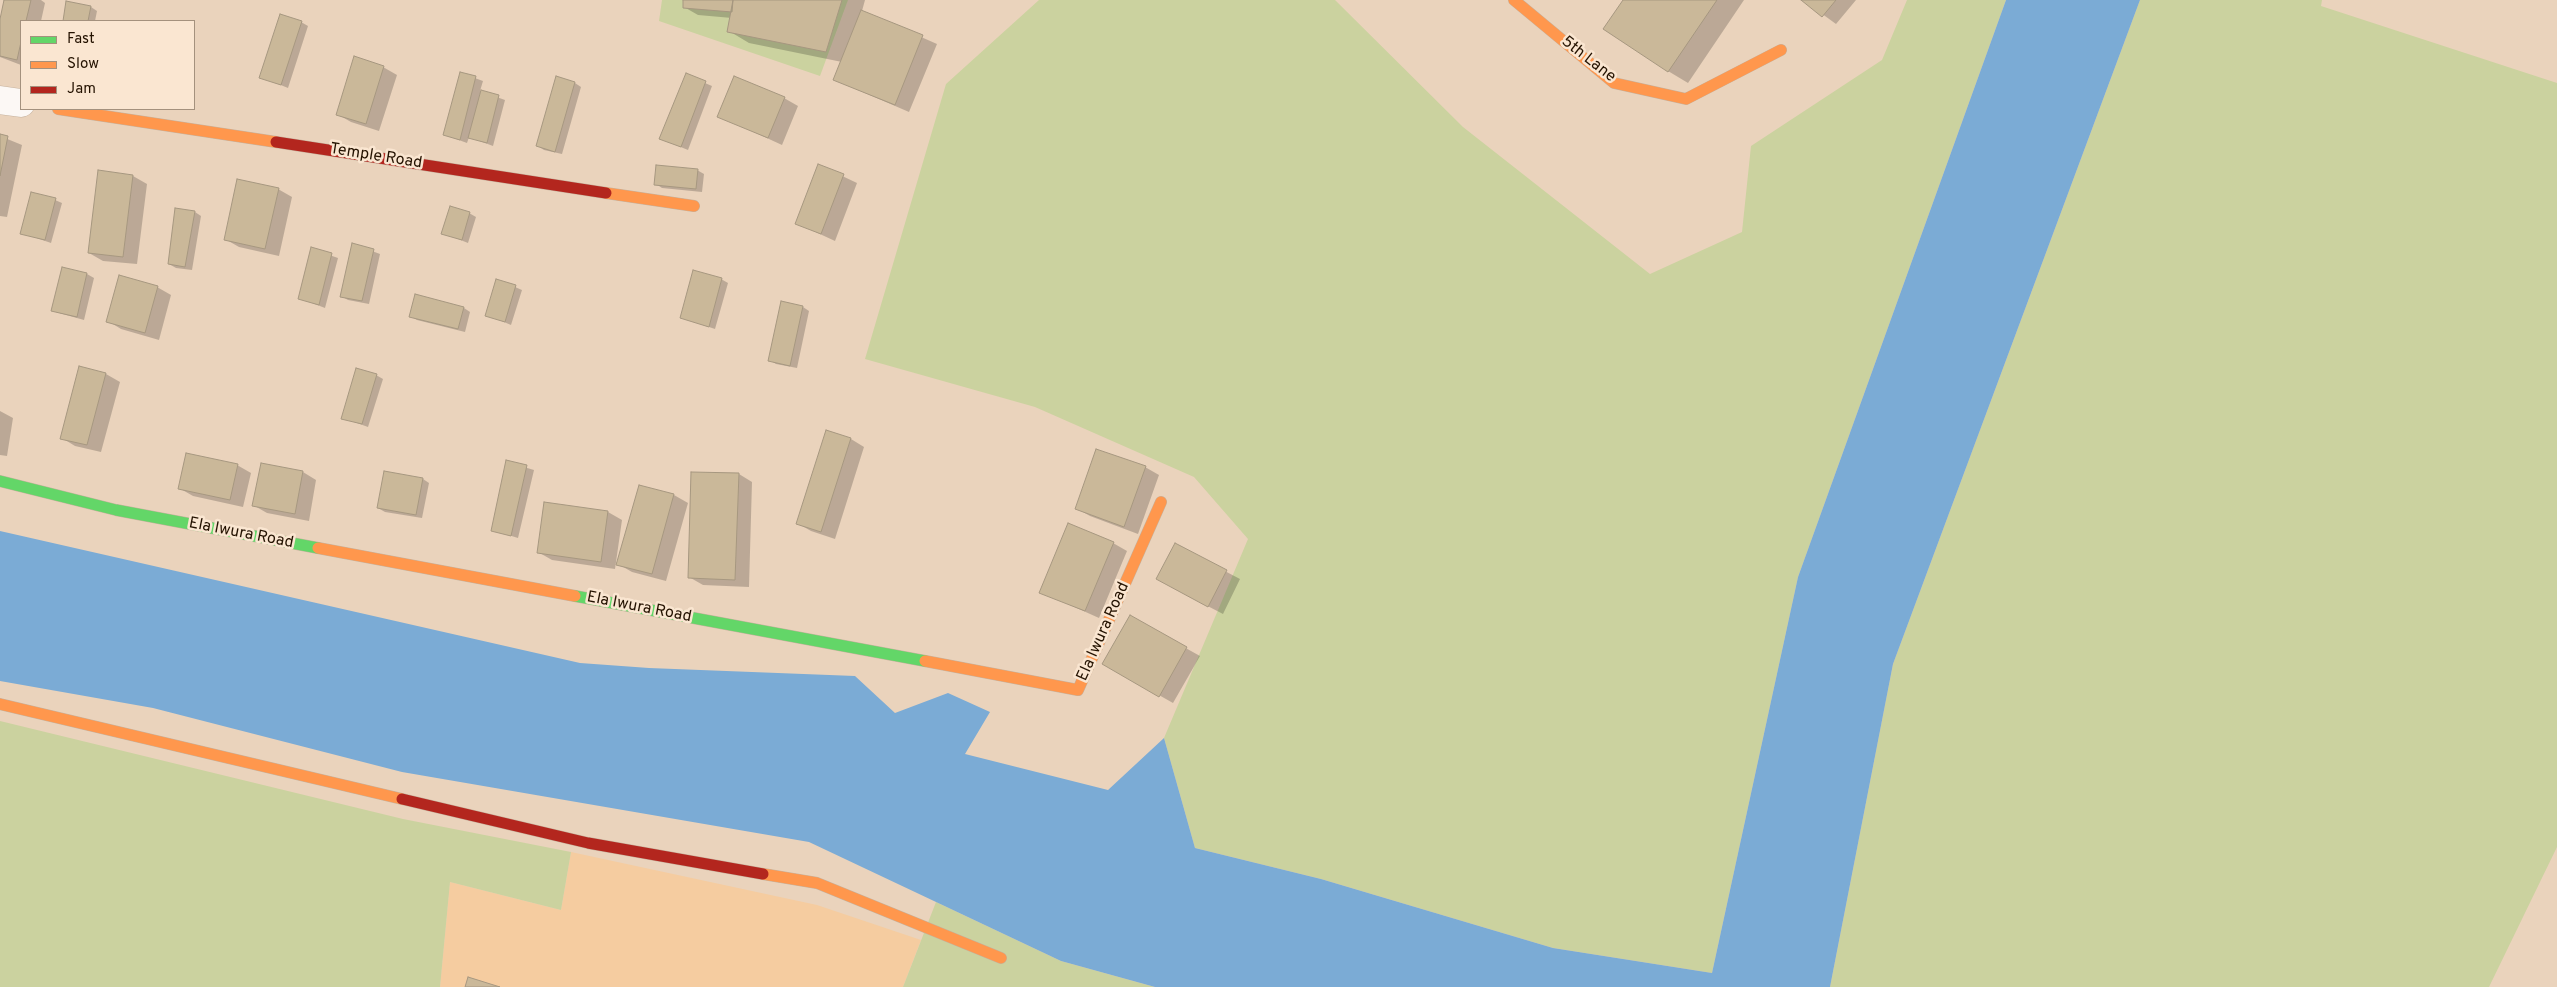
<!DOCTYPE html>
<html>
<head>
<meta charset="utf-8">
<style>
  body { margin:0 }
  #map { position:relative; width:2557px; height:987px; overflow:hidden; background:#ead3bc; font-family:Overpass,sans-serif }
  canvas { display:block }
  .legend { position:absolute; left:20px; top:20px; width:175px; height:90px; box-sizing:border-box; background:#fae6d1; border:1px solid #a4917d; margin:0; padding:6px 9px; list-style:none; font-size:15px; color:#241200 }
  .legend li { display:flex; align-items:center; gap:10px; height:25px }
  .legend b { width:25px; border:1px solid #a4917d }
</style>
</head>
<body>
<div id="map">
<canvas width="2557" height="987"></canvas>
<ul class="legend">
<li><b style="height:6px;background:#63d668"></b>Fast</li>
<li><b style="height:6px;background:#ff974d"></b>Slow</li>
<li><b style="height:6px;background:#b3261e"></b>Jam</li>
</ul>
</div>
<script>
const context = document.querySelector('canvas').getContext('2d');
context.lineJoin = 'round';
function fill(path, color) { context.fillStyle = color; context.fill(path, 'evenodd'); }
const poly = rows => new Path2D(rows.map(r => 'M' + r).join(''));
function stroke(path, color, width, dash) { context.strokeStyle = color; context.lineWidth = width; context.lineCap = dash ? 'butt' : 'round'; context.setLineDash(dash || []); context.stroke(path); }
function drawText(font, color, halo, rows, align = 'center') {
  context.font = font + ' Overpass,sans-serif'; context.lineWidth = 5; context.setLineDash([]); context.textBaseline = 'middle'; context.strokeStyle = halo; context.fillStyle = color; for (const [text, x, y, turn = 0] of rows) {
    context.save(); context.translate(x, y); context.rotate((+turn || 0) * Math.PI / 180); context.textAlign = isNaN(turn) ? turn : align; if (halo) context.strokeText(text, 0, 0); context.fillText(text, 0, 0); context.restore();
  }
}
fill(poly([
  [571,852,817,905,921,940,903,987,440,987,450,882,561,910]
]), '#f5cca0');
fill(poly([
  [662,0,848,0,820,76,659,21],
  [1039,0,1335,0,1463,127,1650,274,1742,232,1751,146,1882,60,1907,0,2006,0,1798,577,1712,973,1553,948,1321,879,1195,848,1164,738,1248,539,1194,477,1035,407,865,359,946,84],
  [2140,0,2322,0,2321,6,2557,83,2557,847,2489,987,1830,987,1893,664],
  [0,721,403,819,571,852,561,910,450,882,440,987,0,987],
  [936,902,1061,961,1155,987,903,987]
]), '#cbd29f');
fill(poly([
  [2006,0,2140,0,1893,664,1830,987,1155,987,1061,961,809,842,402,772,153,708,0,681,0,531,580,663,649,668,855,676,895,713,948,693,990,712,965,754,1108,790,1164,738,1195,848,1321,879,1553,948,1712,973,1798,577]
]), '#7babd5');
fill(poly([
  [6,0,41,0,45,3,41,21,21,21,21,65,0,57,0,25],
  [685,0,865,0,862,11,937,44,909,112,835,80,842,62,749,43,729,31,732,18,698,15,684,7],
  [1624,0,1744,0,1688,83,1668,71],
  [1803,0,1856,0,1836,24],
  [67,3,91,7,97,11,95,21,64,21],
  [301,22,308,26,288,88,261,77],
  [383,67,397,75,379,131,351,122,337,114],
  [461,73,483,81,480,91,505,100,493,146,469,137,467,143,445,135],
  [686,75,712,86,688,150,661,139],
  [575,83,581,87,562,154,544,150,538,146],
  [784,98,798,106,782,145,719,116],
  [0,136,22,145,7,217,0,216],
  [819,165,857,183,835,241,796,223],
  [697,170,704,174,702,192,662,188,656,184],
  [99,172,133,176,147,184,137,264,103,261,89,253],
  [278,189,292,197,279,256,239,247,225,239],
  [55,200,62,203,51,243,22,233],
  [195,212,201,216,192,270,176,268,169,264],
  [469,213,476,217,468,243,443,233],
  [353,244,380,254,369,304,348,300,341,296],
  [312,249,338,258,325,308,299,298],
  [62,269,87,274,94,278,84,320,52,311],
  [721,279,728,283,715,329,682,318],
  [157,287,171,295,159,340,121,329,108,321],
  [515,287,522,290,511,325,487,315],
  [803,307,809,311,797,368,776,364,770,360],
  [464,308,470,312,465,332,417,320,411,316],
  [80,368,106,374,120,382,101,452,75,446,62,438],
  [376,375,383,379,368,427,343,418],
  [0,411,13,418,7,456,0,455],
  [827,432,851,439,864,447,835,539,811,531,797,523],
  [507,462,534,470,518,538,492,530],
  [237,465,251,473,243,507,193,496,179,488],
  [1145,467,1159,475,1138,534,1090,516,1076,508],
  [303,472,316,480,309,521,267,513,253,505],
  [739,474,752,482,749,587,703,585,689,577],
  [423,479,429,483,422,518,385,512,378,508],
  [640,486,674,495,688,503,666,581,632,572,618,564],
  [545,504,608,512,622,520,615,569,552,560,538,552],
  [1113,543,1127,551,1099,618,1041,592],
  [1175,545,1240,579,1223,614,1171,587],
  [1130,617,1200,656,1173,703,1104,664]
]), '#0003');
const building = poly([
  [4,0,31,0,26,21,21,21,21,42,17,60,0,56,0,19,4,0],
  [683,0,733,0,732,12,683,8,683,0],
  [733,0,842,0,826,52,727,32,733,0],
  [1623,0,1717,0,1668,72,1603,29,1623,0],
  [1801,0,1836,0,1822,17,1801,0],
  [66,1,91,6,88,21,63,21,66,1],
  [861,10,923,35,895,105,833,80,861,10],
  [280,14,302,21,281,85,259,78,280,14],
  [354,56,384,66,366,124,336,115,354,56],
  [460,72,476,76,460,140,443,135,460,72],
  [686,73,706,81,681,147,659,139,686,73],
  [556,76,575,82,555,152,536,146,556,76],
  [734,76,785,97,768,138,717,117,734,76],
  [481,90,499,95,487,143,468,138,481,90],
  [0,134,8,136,0,176,0,134],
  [818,164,844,174,821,234,795,224,818,164],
  [656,165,698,169,696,189,654,185,656,165],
  [98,170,133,175,123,257,88,253,98,170],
  [237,179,279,188,265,249,224,240,237,179],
  [31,192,56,198,45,240,20,234,31,192],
  [450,206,470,212,462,240,441,234,450,206],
  [175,208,195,211,185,267,168,264,175,208],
  [352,243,374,249,362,301,340,297,352,243],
  [311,247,332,253,319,305,298,299,311,247],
  [62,267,87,273,77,317,51,311,62,267],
  [693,270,722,278,709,327,680,318,693,270],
  [119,275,158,286,145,333,106,322,119,275],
  [496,279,516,285,505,322,485,316,496,279],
  [415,294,464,307,458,329,409,317,415,294],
  [781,301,803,306,790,366,768,361,781,301],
  [79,366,106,373,87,445,60,439,79,366],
  [356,368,377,374,362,424,341,419,356,368],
  [826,430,851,438,821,532,796,524,826,430],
  [1096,449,1146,466,1124,527,1075,509,1096,449],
  [186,453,238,464,230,500,178,489,186,453],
  [506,460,527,465,511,536,491,531,506,460],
  [261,463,303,471,295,514,252,506,261,463],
  [384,471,423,478,416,515,377,508,384,471],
  [691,472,739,473,735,580,688,578,691,472],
  [639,485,674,494,652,574,616,565,639,485],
  [544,502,608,511,601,562,537,553,544,502],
  [1068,523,1114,542,1085,611,1039,593,1068,523],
  [1175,543,1227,570,1208,607,1156,579,1175,543],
  [1130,615,1187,647,1159,697,1102,664,1130,615],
  [468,977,500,987,465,987,468,977]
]);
fill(building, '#cab899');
stroke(building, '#a69780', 1);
const street = poly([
  [0,100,21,103]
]);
const fast = poly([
  [0,481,116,510,318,548],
  [575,596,925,661]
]);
const slow = poly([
  [1514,0,1614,83,1686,99,1781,50],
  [58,109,276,142],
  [606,193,694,206],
  [318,548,575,596],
  [925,661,1078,690,1161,502],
  [0,704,402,799],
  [763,874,817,883,1001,958]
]);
const jam = poly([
  [276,142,606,193],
  [402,799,588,843,763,874]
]);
stroke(street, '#c5b19d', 29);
stroke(fast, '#c5b19d', 12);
stroke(slow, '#c5b19d', 12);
stroke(jam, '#c5b19d', 12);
stroke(street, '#fcf8f5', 28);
stroke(fast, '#63d668', 11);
stroke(slow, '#ff974d', 11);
stroke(jam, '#b3261e', 11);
drawText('16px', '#241200', '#fae6d1', [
  ["5th Lane",1588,60,38],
  ["Temple Road",376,157,9],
  ["Ela Iwura Road",241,534,11],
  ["Ela Iwura Road",639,608,11],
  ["Ela Iwura Road",1104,632,-66]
]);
</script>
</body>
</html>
